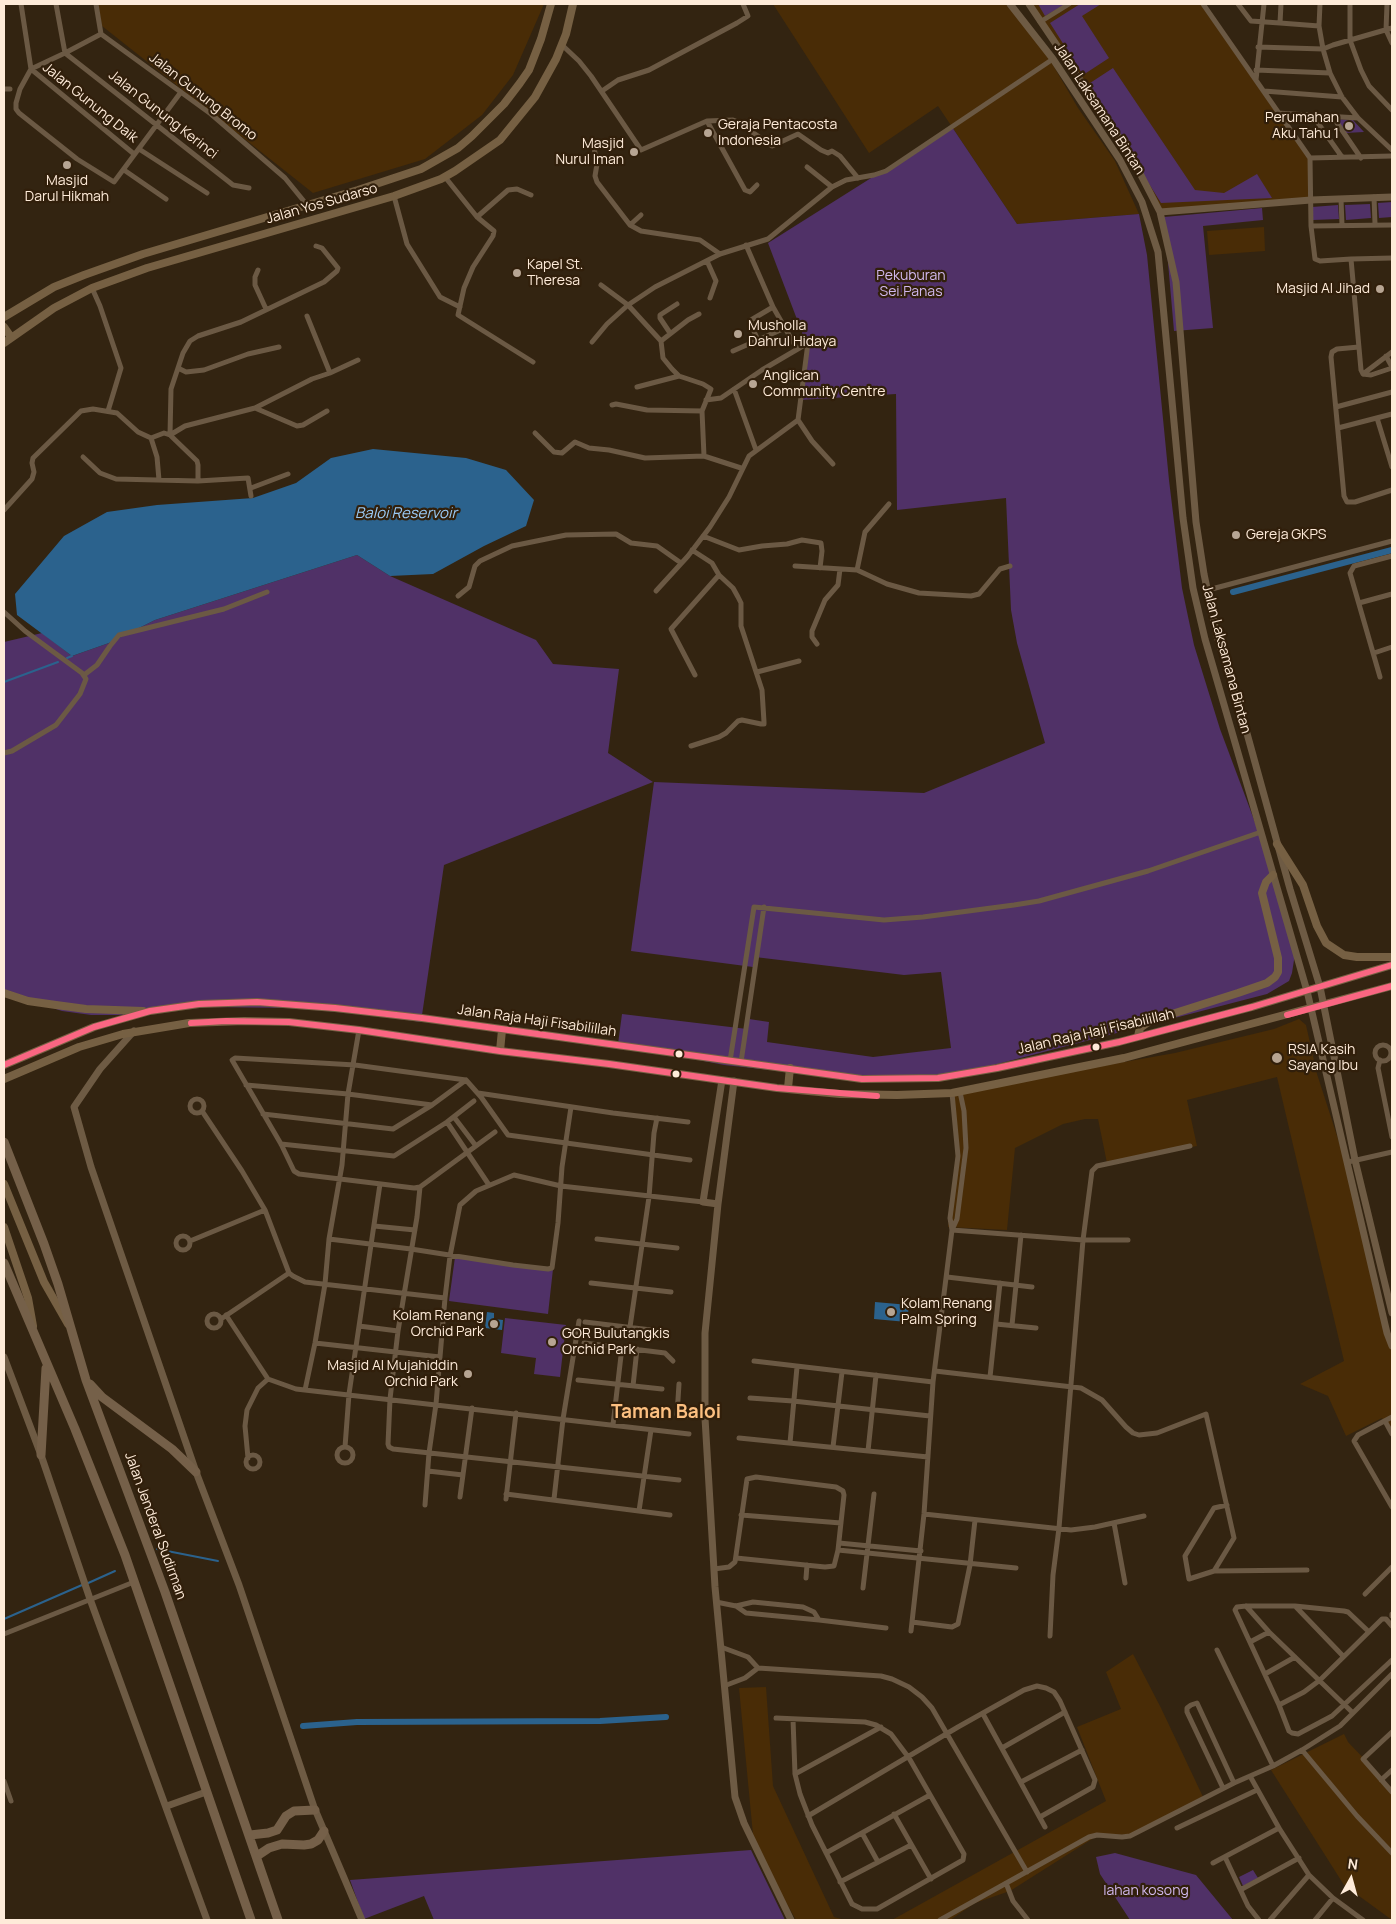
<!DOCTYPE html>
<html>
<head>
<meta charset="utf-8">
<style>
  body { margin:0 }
  #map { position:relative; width:1396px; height:1924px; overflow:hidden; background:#332411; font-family:Manrope,sans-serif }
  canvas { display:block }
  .frame { position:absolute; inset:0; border:5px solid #feebd9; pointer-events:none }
  .north { position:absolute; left:1326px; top:1854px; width:50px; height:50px; -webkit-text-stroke:4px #311f0b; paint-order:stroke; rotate:7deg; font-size:14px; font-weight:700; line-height:20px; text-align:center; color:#feebd9 }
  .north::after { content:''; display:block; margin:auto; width:18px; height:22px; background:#feebd9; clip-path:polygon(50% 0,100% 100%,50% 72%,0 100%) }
</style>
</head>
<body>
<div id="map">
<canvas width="1396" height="1924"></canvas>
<div class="frame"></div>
<div class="north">N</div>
</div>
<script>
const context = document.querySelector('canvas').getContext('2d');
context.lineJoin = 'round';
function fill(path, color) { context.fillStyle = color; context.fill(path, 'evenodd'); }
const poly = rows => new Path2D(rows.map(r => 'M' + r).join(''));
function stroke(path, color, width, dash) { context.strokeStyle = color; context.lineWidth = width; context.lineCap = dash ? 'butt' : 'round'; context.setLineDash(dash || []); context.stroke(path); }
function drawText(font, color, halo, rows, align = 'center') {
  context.font = font + ' Manrope,sans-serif'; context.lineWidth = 4.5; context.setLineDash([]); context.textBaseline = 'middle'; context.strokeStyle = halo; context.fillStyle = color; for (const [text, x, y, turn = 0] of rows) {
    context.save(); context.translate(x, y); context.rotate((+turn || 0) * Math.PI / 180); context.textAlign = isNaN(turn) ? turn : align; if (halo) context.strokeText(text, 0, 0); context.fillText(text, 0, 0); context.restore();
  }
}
fill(poly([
  [98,4,544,4,513,75,482,115,425,159,313,193,102,26],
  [773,4,1011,4,1050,60,1078,108,1115,161,1139,214,1017,224,938,106,869,153],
  [1029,4,1203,4,1310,158,1311,200,1160,212,1145,182],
  [1264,227,1265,251,1209,255,1207,231],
  [1299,1019,1306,1025,1317,1074,1360,1207,1392,1342,1392,1435,1382,1418,1346,1436,1328,1396,1300,1384,1344,1361,1277,1077,1187,1100,1197,1146,1107,1163,1098,1119,1085,1119,1063,1124,1015,1148,1007,1230,948,1227,957,1144,954,1092,1175,1053,1274,1029],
  [1133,1654,1161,1708,1204,1799,1128,1835,1100,1834,1010,1891,975,1903,950,1920,892,1920,1106,1801,1077,1727,1121,1709,1106,1672],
  [766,1687,773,1786,834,1917,845,1920,796,1920,754,1845,739,1688],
  [1344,1734,1348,1742,1392,1788,1392,1920,1344,1885,1271,1770]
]), '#492c06');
fill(poly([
  [1038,4,1066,4,1045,16],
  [1080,4,1101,4,1082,16,1109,58,1083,75,1050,23],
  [1113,68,1195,190,1224,193,1257,174,1272,198,1161,203,1087,85],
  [1335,119,1353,120,1364,132,1345,133],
  [952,127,1017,224,1139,214,1147,255,1169,480,1182,588,1194,645,1220,729,1259,833,1296,947,1292,973,1289,981,1267,994,955,1075,837,1077,724,1065,618,1044,622,1014,747,1029,749,1019,769,1022,767,1042,873,1057,951,1048,941,972,904,975,755,957,753,967,631,951,654,782,924,793,1045,743,1017,643,1011,610,1006,498,897,510,896,394,801,400,806,343,768,243],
  [1392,202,1392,217,1379,218,1378,203],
  [1370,204,1371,218,1346,220,1345,205],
  [1338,205,1339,219,1313,220,1312,207],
  [1262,208,1263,220,1203,226,1213,328,1174,331,1164,217],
  [357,555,390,576,536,640,553,664,619,669,608,753,653,782,444,865,421,1022,365,1014,289,1008,205,1007,118,1015,91,1015,62,1011,4,992,4,642,42,633,72,656,109,643,155,620],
  [455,1257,553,1269,548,1314,449,1301],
  [505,1318,566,1325,560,1377,534,1374,536,1358,501,1353],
  [751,1850,785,1920,434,1920,424,1896,364,1919,350,1880],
  [1115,1853,1196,1875,1233,1920,1130,1920,1100,1874,1096,1857],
  [1253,1870,1258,1878,1243,1886,1239,1877]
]), '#503167');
fill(poly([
  [373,449,466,458,506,470,534,500,526,526,484,546,433,574,390,576,357,555,155,620,109,643,72,656,17,615,15,594,64,536,107,512,157,505,253,498,296,483,331,458],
  [875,1302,909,1305,907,1322,874,1319],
  [487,1312,494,1313,494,1319,503,1320,502,1330,485,1328]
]), '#2b628d');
stroke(poly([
  [67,658,72,656],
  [4,682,58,662],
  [157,1549,218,1561],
  [86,1584,115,1571],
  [4,1619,82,1585]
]), '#2b628d', 2);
stroke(poly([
  [1233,592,1392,550],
  [303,1726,357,1722,600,1721,666,1717]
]), '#2b628d', 6);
stroke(poly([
  [21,4,31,69,134,154],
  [56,4,65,53,233,185,249,188],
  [96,4,101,34,211,114,285,178,307,205],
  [1203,4,1310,158,1311,226,1315,259,1320,261,1351,259],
  [1238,4,1251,21,1280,23,1281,4],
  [1320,4,1319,26,1323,49,1330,73,1342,97,1358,118,1392,150],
  [1350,4,1350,40,1361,70,1369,86,1392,110],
  [1387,4,1386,30,1392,43],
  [1040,22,1069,4],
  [1280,23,1319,26],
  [101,34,65,53,31,69,20,89,16,103,16,109,19,113,77,159,114,182,181,92],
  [562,45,579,61,591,76,641,150,707,121,733,120,738,122,772,146,798,134,821,150,828,153,832,151,840,156,858,178],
  [1258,47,1323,49,1333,45,1392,28],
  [1256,70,1330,73],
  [1256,80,1264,4],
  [4,89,10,89],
  [602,91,618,80,649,70,737,23,748,16,743,4],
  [1264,91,1342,97],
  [1277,113,1358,118],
  [1313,116,1342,157],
  [1333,117,1361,158],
  [707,121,745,190,750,192,757,185],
  [593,142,597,164,595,176,597,182,630,225,641,231,700,240,720,254],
  [139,149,207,193],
  [1310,158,1392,156],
  [807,167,832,187],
  [124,170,166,199],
  [445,177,477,217,494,231,493,236,473,267,464,288,458,315,533,362],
  [394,196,407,244,440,297,460,307],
  [1374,197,1375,224],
  [1341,199,1342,225],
  [477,217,508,190,517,189,531,195],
  [630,225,641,215],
  [1311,226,1392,225],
  [746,245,773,307,797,349],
  [1392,258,1351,259,1361,370,1363,374,1371,375,1392,368],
  [707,261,716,281,710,298],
  [258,270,255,277,255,285,266,309],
  [601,285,628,305,661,341,663,358,672,369,679,376,703,384,711,389,702,411,704,456],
  [92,288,100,306,121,368,108,411],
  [773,307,751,320,751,325,758,340,785,328],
  [307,316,330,373],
  [670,333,660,318,660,315,677,304],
  [661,341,688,320,699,314],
  [592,342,607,324,628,305,655,287,720,254,768,239,832,187,846,180,874,175,886,171,1053,59],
  [1359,347,1337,349,1332,352,1331,357,1344,496,1347,502,1355,502,1392,490],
  [733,351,758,340],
  [1386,356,1392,367],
  [178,368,186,372,204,370,248,354,279,347],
  [1363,374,1392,352],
  [637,387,679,376],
  [734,389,756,450],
  [706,400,721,398,762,370,808,343],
  [612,405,616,404,647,410,702,411],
  [1336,407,1392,392],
  [255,408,297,426,303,425,327,411],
  [1377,418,1392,467],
  [798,420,812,441,833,464],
  [1338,428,1392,414],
  [535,433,554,452,562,453,575,442,589,448,609,450,645,458,704,456,741,468],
  [151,438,157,457,159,480],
  [83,457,100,473,116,479,198,481,248,478,251,496],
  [198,481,198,465,197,461,170,435,171,389,183,353,190,341,198,336,241,322,324,282,337,271,338,268,322,248,316,246],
  [251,488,288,474],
  [4,510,32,479,34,472,32,463,33,458,81,411,93,409,117,413,138,432,151,438,164,433,170,435,185,426,255,408,312,379,330,373,358,360],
  [703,536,739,550,762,546,787,544,802,540,821,543,822,551,820,568],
  [795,566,857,570,865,532,889,504],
  [857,570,887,584,919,593,971,596,979,594,1000,569,1010,566],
  [1208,590,1392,541],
  [656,591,688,556,710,527,729,497,749,456,798,420,808,343],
  [458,596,469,587,475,566,480,561,512,546,566,535,616,534,631,543,657,546,681,563],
  [1359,603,1392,594],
  [4,612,25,631,82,673,86,679,80,694,56,725,12,751,4,753],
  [817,644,812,637,812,631,825,600,838,585,840,569],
  [1374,653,1392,647],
  [757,672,799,661],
  [84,675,97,665,110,646,119,635,224,609,267,592],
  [695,675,671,629,719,575],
  [1380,677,1350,573,1354,566,1392,556],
  [691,746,719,737,726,733,738,721,742,720,761,724,764,724,764,722,762,690,741,626,741,603,738,597,733,588,719,575,712,563,692,550],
  '1375 1053a8 8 0 1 1 16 0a8 8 0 1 1-16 0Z',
  [1380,1060,1378,1068,1392,1137],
  [730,1061,754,907,884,920,923,917,1014,905,1039,901,1148,871,1261,832],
  [741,1062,764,907],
  [246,1085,348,1094,432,1105],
  [478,1093,613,1113,688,1122],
  '190 1106a7 7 0 1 1 14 0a7 7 0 1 1-14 0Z',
  [202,1111,242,1171,265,1210,289,1273,293,1276,305,1282,445,1298],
  [263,1114,393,1129,432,1105,466,1080],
  [454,1117,476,1146],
  [447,1122,489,1185],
  [495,1132,420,1187,414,1188,299,1174,294,1171,281,1144,232,1060,235,1058,355,1065,466,1080,481,1097,508,1135,690,1160],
  [281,1144,394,1156,447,1122,474,1101],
  [1348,1162,1392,1152],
  [420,1187,417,1217,398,1331,390,1399,388,1444,389,1447,393,1449,679,1480],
  [374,1226,415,1230],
  [952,1230,1083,1240,1128,1240],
  [952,1230,957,1219,966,1148,964,1111,960,1092],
  '176 1243a7 7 0 1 1 14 0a7 7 0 1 1-14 0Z',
  [329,1239,411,1249,513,1265,548,1269,552,1268,558,1223,562,1167,571,1107],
  [597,1239,677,1248],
  [190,1241,265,1210],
  [947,1277,1032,1287],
  [591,1283,671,1292],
  '207 1321a7 7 0 1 1 14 0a7 7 0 1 1-14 0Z',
  [226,1315,268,1379,296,1389,689,1434],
  [221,1319,289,1273],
  [585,1322,651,1330],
  [996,1324,1036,1328],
  [1012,1325,1021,1235],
  [359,1326,398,1331],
  [630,1327,649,1197,654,1133,657,1118],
  [315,1343,440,1357],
  [584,1343,665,1353,673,1361],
  [754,1361,933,1382],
  [935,1371,1081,1388,1102,1400,1126,1427,1133,1433,1139,1435,1157,1433,1206,1414,1234,1538,1214,1571],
  [990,1377,1000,1283],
  [578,1380,662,1389],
  [679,1384,677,1415,705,1418],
  [633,1386,637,1349],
  [305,1390,315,1343,325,1284,329,1239,342,1165,348,1094,359,1030],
  [750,1398,793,1401,930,1416],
  [1392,1417,1358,1435,1354,1441,1392,1507],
  [1385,1421,1392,1434],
  [613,1425,622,1347],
  [739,1438,928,1457],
  [790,1443,797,1367],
  [345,1447,349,1394,380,1184],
  [833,1447,842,1372],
  '337 1455a8 8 0 1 1 16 0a8 8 0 1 1-16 0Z',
  [868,1451,876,1375],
  '246 1462a7 7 0 1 1 14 0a7 7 0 1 1-14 0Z',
  [248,1458,245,1426,247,1410,258,1388,268,1379],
  [428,1471,463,1475],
  [506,1494,670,1515],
  [460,1497,472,1408],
  [506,1499,516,1413],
  [554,1499,563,1419,579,1321],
  [425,1505,429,1453,436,1404,445,1298,450,1256,460,1205,476,1191,514,1175,561,1186,703,1202],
  [1227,1505,1214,1508,1185,1556,1189,1579,1214,1571,1307,1570],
  [639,1511,651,1430],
  [924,1514,1071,1530,1095,1527,1144,1516],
  [741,1515,841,1523],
  [1114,1523,1125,1583],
  [839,1543,921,1551],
  [838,1550,1016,1568],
  [714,1569,729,1567,735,1562,747,1479,756,1477,836,1487,843,1491,844,1495,838,1550,834,1566,825,1567,736,1558],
  [806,1578,807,1565],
  [863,1588,874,1494],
  [1365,1594,1392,1567],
  [716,1602,736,1606,753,1602,803,1607,814,1612,819,1620,886,1628],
  [736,1606,746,1613,819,1620],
  [1246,1606,1269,1632,1353,1713],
  [1296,1607,1343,1656],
  [1392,1614,1392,1616],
  [912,1622,952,1627,958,1624,970,1565,975,1520],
  [911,1631,924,1514,933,1382,952,1230,950,1218,958,1156,952,1093],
  [1368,1631,1348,1612,1344,1611,1295,1606,1246,1606,1237,1607,1235,1610,1279,1705,1289,1731,1292,1733,1298,1734,1332,1716,1392,1660],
  [4,1634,134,1582],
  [1050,1636,1053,1575,1059,1528,1083,1240,1092,1171,1097,1166,1190,1146],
  [1250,1642,1269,1632],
  [721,1647,748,1657,758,1668,881,1676,892,1679,909,1687,922,1697,932,1708,1027,1872],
  [1217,1650,1273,1766],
  [1265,1674,1295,1657],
  [724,1686,745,1678,758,1668],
  [1279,1705,1304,1692,1320,1680,1382,1619,1386,1619,1392,1626],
  [983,1714,1045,1827],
  [776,1718,865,1722,876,1725,891,1734,909,1758,964,1854,963,1860,877,1909,862,1909,852,1904,812,1825,800,1794,795,1774,793,1719],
  [1392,1732,1363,1759,1392,1792],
  [1002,1748,1065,1712],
  [1302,1750,1357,1816,1392,1853],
  [795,1774,881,1727],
  [1250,1776,1279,1828,1309,1875,1333,1898,1363,1920],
  [1381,1780,1392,1770],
  [4,1781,11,1801],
  [1021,1782,1082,1750],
  [1223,1788,1187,1712,1187,1708,1191,1705,1197,1703,1234,1783],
  [894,1814,931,1879],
  [808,1816,958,1727,1024,1690,1037,1686,1046,1688,1054,1692,1060,1701,1095,1780,1093,1787,1040,1817],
  [1177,1828,1257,1790],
  [862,1833,878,1862],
  [826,1853,930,1795],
  [1225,1857,1248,1906,1259,1920],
  [1213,1863,1279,1828],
  [840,1882,911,1845],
  [1006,1883,1013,1901,1028,1920],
  [1242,1889,1299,1858],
  [940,1920,1089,1837,1097,1835,1122,1837,1130,1836,1234,1783,1273,1766,1302,1750,1340,1726,1392,1674],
  [1270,1920,1309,1875],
  [1315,1920,1333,1898]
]), '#6b5944', 5);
stroke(poly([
  [1010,4,1053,59,1120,160,1142,202,1158,252,1183,518,1193,588,1205,639,1307,991,1387,1333,1392,1346],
  [1029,4,1130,154,1160,212,1176,282,1196,522,1204,574,1217,636,1243,719,1290,889,1320,987,1355,1160,1392,1313],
  [1160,212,1311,200,1392,197],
  [134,1031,100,1069,74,1107,91,1167,196,1472,239,1585,314,1807,362,1920],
  [734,1081,718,1204,705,1333,705,1418,715,1587,735,1797,744,1823,791,1920],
  [718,1204,703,1202,722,1080],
  [4,1357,41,1455,90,1599,207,1920],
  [167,1806,206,1792]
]), '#6e5b44', 7);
stroke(poly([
  [4,317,54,287,84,275,143,254,358,190,421,169,458,148,472,136,504,104,520,83,529,70,541,39,551,4],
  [4,327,11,337],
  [4,343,54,308,92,288,147,268,394,196,441,179,455,171,500,140,535,97,556,59,566,34,573,4],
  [1277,844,1303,885,1317,926,1326,943,1344,955,1357,957,1392,957],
  [4,993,28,1001,56,1005,86,1009,143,1011],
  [1138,1036,1140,1028,1150,1021,1238,993,1267,983,1275,977,1278,972,1278,958,1262,893,1266,882,1273,875],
  [500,1051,502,1030],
  [4,1065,94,1027,150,1011,199,1004,257,1002,335,1008,422,1018,862,1079,938,1078,997,1068,1119,1042,1252,1007,1392,965],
  [4,1079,79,1047,123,1034,189,1023,244,1021,289,1022,359,1030,500,1051,609,1064,777,1088,840,1094,897,1095,952,1093,1124,1058,1392,986],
  [788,1088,790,1068],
  [4,1184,44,1282,68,1324],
  [4,1227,28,1298,33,1326]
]), '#766043', 8);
stroke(poly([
  [4,1142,44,1244,58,1284,86,1380,165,1592,278,1920],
  [4,1263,75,1429,125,1555,251,1920],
  [90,1384,102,1397,172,1449,196,1472],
  [41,1455,46,1368],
  [250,1835,268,1833,277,1830,286,1816,294,1811,315,1810],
  [257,1856,269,1848,282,1844,304,1845,311,1844,318,1840,324,1831]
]), '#756049', 9);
stroke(poly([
  [1287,1015,1392,986],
  [191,1023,226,1021,289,1022,359,1030,500,1051,609,1064,777,1088,877,1096],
  [4,1065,94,1027,150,1011,199,1004,257,1002,335,1008,422,1018,862,1079,938,1078,997,1068,1119,1042,1252,1007,1392,965]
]), '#fa6682', 6);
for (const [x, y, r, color] of [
  [1349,126,5,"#b7a593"],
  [708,133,5,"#b7a593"],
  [634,152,5,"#b7a593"],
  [67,165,5,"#b7a593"],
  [517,273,5,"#b7a593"],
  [1380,289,5,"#b7a593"],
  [738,334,5,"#b7a593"],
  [753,384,5,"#b7a593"],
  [1236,535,5,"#b7a593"],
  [1096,1047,4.5,"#feebd9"],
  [679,1054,4.5,"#feebd9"],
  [1277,1058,6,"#b7a593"],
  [676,1074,4.5,"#feebd9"],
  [891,1312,5,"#b7a593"],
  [494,1324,5,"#b7a593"],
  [552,1342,5,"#b7a593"],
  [468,1374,5,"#b7a593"]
]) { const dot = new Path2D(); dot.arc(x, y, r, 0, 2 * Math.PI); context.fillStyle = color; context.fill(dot); stroke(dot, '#311f0b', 2); }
drawText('14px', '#feebd9', '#311f0b', [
  ["Jalan Gunung Bromo",203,97,38],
  ["Jalan Gunung Daik",90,103,39],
  ["Jalan Laksamana Bintan",1099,109,57],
  ["Jalan Gunung Kerinci",163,115,38],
  ["Jalan Yos Sudarso",322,204,-16],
  ["Jalan Laksamana Bintan",1226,659,75],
  ["Jalan Raja Haji Fisabilillah",537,1021,8],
  ["Jalan Raja Haji Fisabilillah",1096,1032,-13],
  ["Jalan Jenderal Sudirman",155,1526,70]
]);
drawText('14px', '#feebd9', '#311f0b', [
  ["Perumahan",1339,118,"right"],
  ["Aku Tahu 1",1339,134,"right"],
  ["Geraja Pentacosta",718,125],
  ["Indonesia",718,141],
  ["Masjid",624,144,"right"],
  ["Nurul Iman",624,160,"right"],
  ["Masjid",67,181,"center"],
  ["Darul Hikmah",67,197,"center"],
  ["Kapel St.",527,265],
  ["Theresa",527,281],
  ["Masjid Al Jihad",1370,289,"right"],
  ["Musholla",748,326],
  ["Dahrul Hidaya",748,342],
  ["Anglican",763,376],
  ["Community Centre",763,392],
  ["Gereja GKPS",1246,535],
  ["RSIA Kasih",1288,1050],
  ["Sayang Ibu",1288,1066],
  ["Kolam Renang",901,1304],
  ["Palm Spring",901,1320],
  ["Kolam Renang",484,1316,"right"],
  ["Orchid Park",484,1332,"right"],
  ["GOR Bulutangkis",562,1334],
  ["Orchid Park",562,1350],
  ["Masjid Al Mujahiddin",458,1366,"right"],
  ["Orchid Park",458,1382,"right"]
], 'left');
drawText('14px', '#d1b8ee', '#311f0b', [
  ["Pekuburan",911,276],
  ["Sei.Panas",911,292],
  ["lahan kosong",1146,1891]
]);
drawText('italic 15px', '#9acaf5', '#311f0b', [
  ["Baloi Reservoir",406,514]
]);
drawText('bold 19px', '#fcbf80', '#311f0b', [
  ["Taman Baloi",666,1413]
]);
</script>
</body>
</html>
